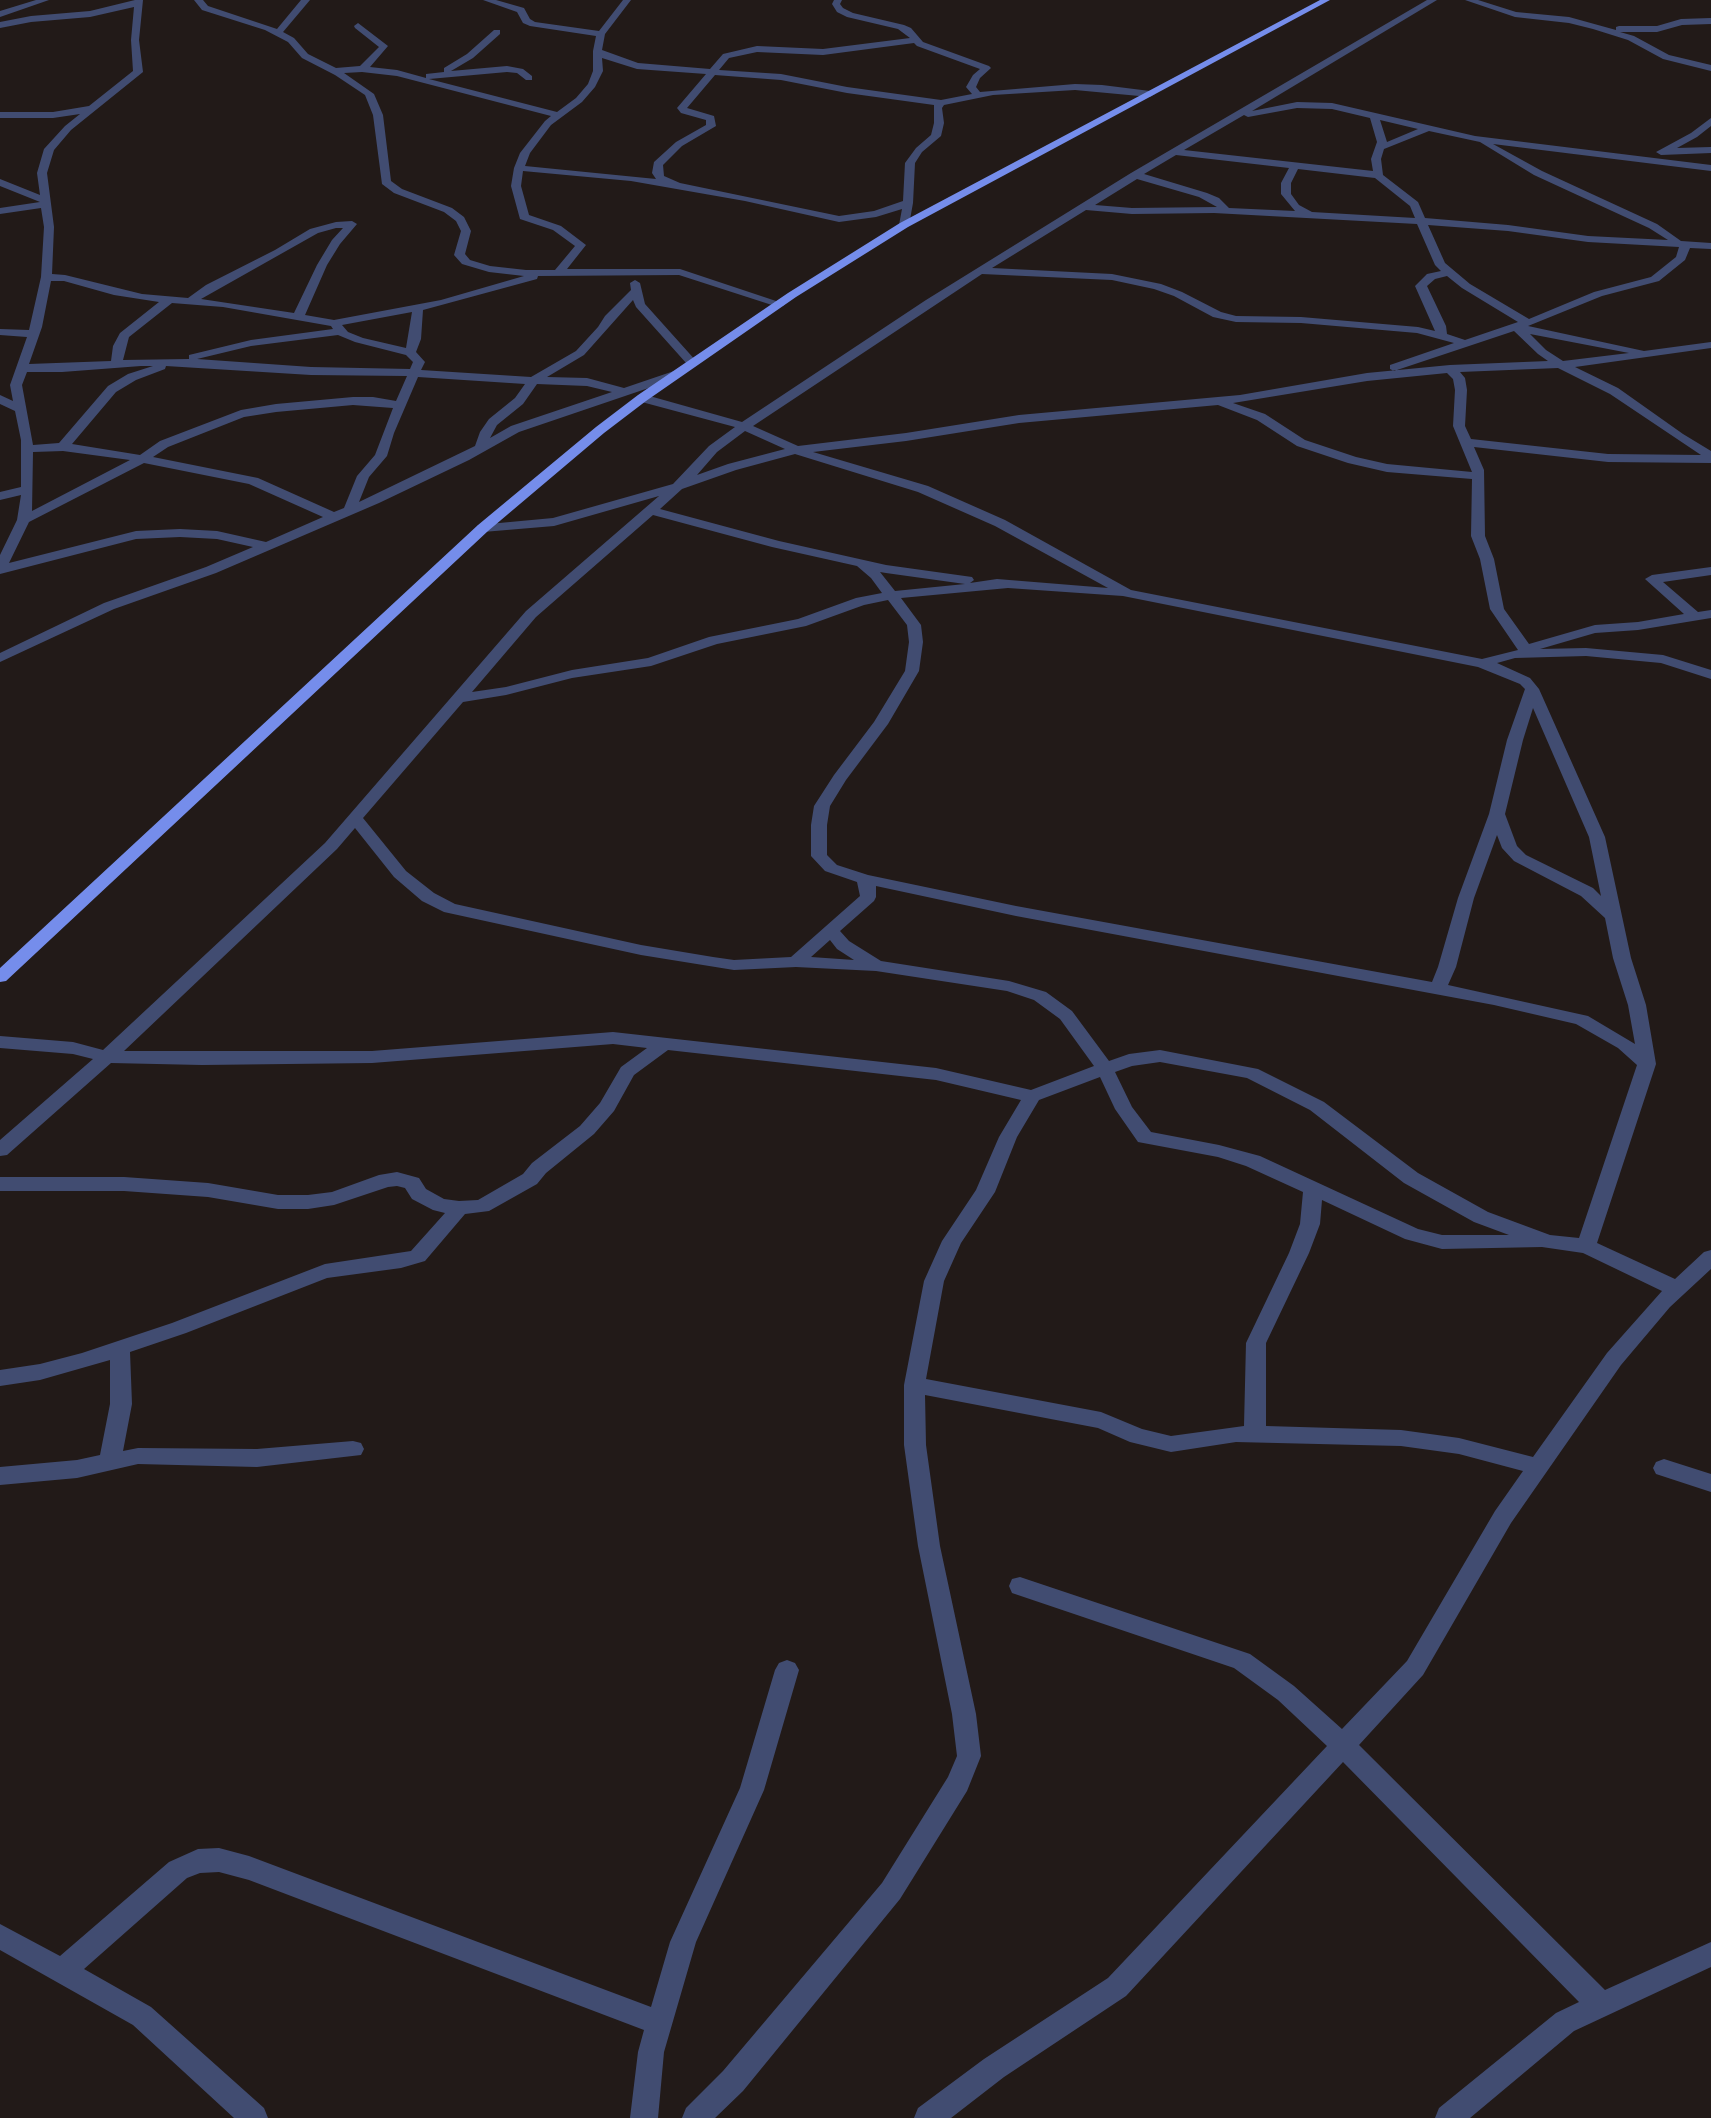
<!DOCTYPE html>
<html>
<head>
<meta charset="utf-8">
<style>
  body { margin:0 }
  canvas { display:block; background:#221a18 }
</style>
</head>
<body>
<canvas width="1711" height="2118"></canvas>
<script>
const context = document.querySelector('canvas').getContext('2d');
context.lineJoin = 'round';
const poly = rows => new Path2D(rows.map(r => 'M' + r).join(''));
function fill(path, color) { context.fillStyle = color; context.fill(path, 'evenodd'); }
fill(poly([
  [36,0,49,0,0,17,0,11,36,0],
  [135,0,143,0,139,40,143,72,71,130,54,150,47,173,54,227,52,274,65,275,142,294,188,298,206,285,275,250,310,229,336,222,352,221,357,224,340,244,327,265,305,315,334,320,441,300,524,276,489,272,462,264,454,255,461,231,456,221,444,212,394,193,382,184,373,115,365,95,335,75,302,58,288,42,265,30,202,10,194,0,203,0,208,6,277,29,301,0,310,0,283,32,294,38,308,54,336,68,360,66,379,47,355,28,354,26,358,23,388,46,370,67,397,70,426,78,426,74,444,72,444,68,467,54,494,30,500,30,500,34,473,58,451,71,507,66,523,69,532,76,532,80,526,80,517,73,507,72,429,79,557,112,576,98,588,84,593,71,593,51,596,36,530,26,523,23,517,12,483,0,496,0,524,8,530,19,535,22,599,31,623,0,631,0,605,34,602,50,638,63,710,69,723,54,757,46,823,49,910,38,898,29,847,17,837,12,832,4,834,0,842,0,840,4,843,8,853,13,904,25,911,28,923,42,989,66,991,68,980,78,976,87,980,92,1075,84,1102,85,1150,91,1155,94,1150,97,1075,90,993,95,944,105,942,108,944,123,941,136,922,152,915,163,913,203,909,225,904,228,899,225,902,209,876,217,839,222,745,201,631,181,523,171,521,186,529,215,561,226,586,245,567,269,680,269,785,304,783,306,775,306,679,275,538,276,537,279,423,310,421,339,416,352,425,362,421,370,531,377,576,351,598,327,605,316,631,290,630,283,635,280,640,283,645,304,697,362,691,366,687,364,636,307,633,300,584,355,547,377,587,378,624,388,674,371,680,375,678,378,519,432,469,460,379,503,216,573,114,609,0,662,0,653,104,603,206,567,253,547,217,539,180,537,136,539,0,574,0,555,17,520,21,495,0,500,0,492,21,487,21,440,15,411,0,404,0,395,13,401,10,385,27,337,0,335,0,329,29,330,41,277,44,227,41,208,0,214,0,208,40,202,0,186,0,179,40,195,37,173,44,149,65,126,80,114,53,118,0,118,0,112,53,112,89,106,133,71,131,40,134,7,90,17,31,22,0,28,0,22,31,16,90,11,135,0],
  [914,43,917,46,980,69,973,75,966,87,972,94,941,100,847,87,781,74,719,70,729,58,757,52,823,55,914,43],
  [602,58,637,69,706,74,677,108,681,113,706,120,706,125,676,142,654,162,652,173,656,179,525,166,530,153,551,125,582,102,595,87,603,71,602,58],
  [362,72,397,76,551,116,545,121,520,153,514,168,511,186,520,219,553,230,575,246,555,270,526,270,490,266,470,260,465,254,471,231,464,217,452,208,402,189,391,181,383,115,374,94,344,73,362,72],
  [715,75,781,80,847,93,934,105,934,123,931,135,916,148,905,163,903,201,874,211,839,216,680,183,664,176,663,165,682,146,716,126,714,116,687,108,715,75],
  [336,228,343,228,332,240,317,265,294,313,201,299,318,233,336,228],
  [51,281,64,281,114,295,159,302,120,333,113,346,111,361,29,364,42,327,51,281],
  [172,303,223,307,331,326,333,329,251,340,189,355,189,359,123,360,129,337,172,303],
  [412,312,406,348,363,338,348,332,342,325,412,312],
  [338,335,355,342,406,355,413,362,410,369,311,367,197,359,251,346,338,335],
  [141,366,153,366,128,374,108,386,59,443,33,445,22,385,27,372,62,372,141,366],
  [166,366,311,375,407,376,396,401,373,397,353,397,276,404,241,410,160,441,140,455,72,444,116,392,136,380,165,369,166,366],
  [418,377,525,384,515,398,489,419,480,432,475,446,359,502,369,477,387,456,394,433,418,377],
  [537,384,587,386,612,392,511,426,490,438,497,425,523,404,537,384],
  [353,405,393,408,375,455,357,476,344,508,334,512,258,478,153,457,168,447,244,417,276,412,353,405],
  [63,451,130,460,32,511,33,452,63,451],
  [144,463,249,484,323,517,266,542,217,531,180,529,136,531,9,563,29,522,144,463],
  [1427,0,1437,0,1252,111,1297,102,1332,103,1475,136,1711,165,1711,171,1493,144,1542,171,1657,224,1681,241,1711,243,1711,249,1690,248,1685,260,1659,281,1602,296,1528,326,1644,351,1711,342,1711,348,1575,367,1618,388,1683,434,1711,451,1711,463,1608,462,1474,447,1484,470,1485,536,1494,559,1504,609,1529,644,1595,625,1638,622,1684,614,1645,579,1652,575,1711,567,1711,575,1663,582,1698,612,1711,610,1711,618,1638,630,1595,633,1540,649,1586,648,1663,655,1711,670,1711,679,1661,663,1586,656,1515,658,1497,663,1530,678,1539,689,1605,837,1631,958,1646,1005,1656,1064,1597,1243,1675,1279,1704,1252,1711,1250,1711,1269,1670,1307,1621,1365,1511,1523,1423,1675,1359,1745,1605,1990,1711,1942,1711,1967,1574,2031,1470,2118,1435,2118,1439,2108,1556,2013,1579,2002,1343,1762,1126,1996,1004,2077,951,2118,914,2118,918,2108,984,2059,1108,1978,1327,1746,1278,1700,1234,1668,1012,1593,1009,1586,1012,1579,1020,1577,1250,1654,1294,1686,1342,1729,1407,1661,1495,1511,1523,1471,1459,1454,1401,1446,1236,1442,1171,1452,1130,1442,1098,1428,925,1395,926,1445,940,1546,976,1714,981,1756,967,1791,900,1899,743,2091,715,2118,682,2118,686,2108,723,2071,882,1883,948,1777,957,1756,952,1714,918,1546,904,1445,904,1385,924,1281,942,1241,976,1190,999,1137,1021,1100,936,1080,668,1050,634,1075,614,1111,594,1134,546,1173,537,1184,489,1211,465,1214,425,1261,401,1268,327,1278,186,1333,130,1352,132,1404,123,1451,138,1448,257,1449,353,1441,361,1443,364,1449,361,1455,257,1467,138,1464,77,1478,0,1485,0,1467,77,1460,100,1455,110,1404,110,1360,40,1380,0,1386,0,1370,40,1364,82,1353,172,1323,325,1264,411,1251,445,1213,433,1210,412,1199,405,1188,397,1186,388,1187,334,1205,308,1209,278,1209,208,1197,124,1191,0,1191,0,1177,124,1177,208,1183,278,1195,308,1195,332,1192,379,1175,397,1172,419,1178,426,1189,444,1199,459,1201,478,1200,523,1174,532,1163,580,1126,600,1103,621,1067,647,1048,613,1044,372,1063,202,1065,111,1063,7,1155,0,1156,0,1140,93,1059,73,1054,0,1048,0,1036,73,1042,103,1050,325,843,526,611,659,496,554,526,483,532,478,531,476,528,478,525,553,518,673,484,709,446,735,427,638,401,638,395,646,395,742,422,926,300,1131,173,1427,0],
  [1297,108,1332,109,1370,118,1377,142,1371,159,1373,171,1184,150,1244,115,1248,117,1297,108],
  [1380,120,1418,129,1387,142,1380,120],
  [1429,131,1480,142,1534,175,1649,228,1668,240,1588,236,1508,225,1425,218,1418,202,1383,175,1381,159,1384,149,1429,131],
  [1176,155,1289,168,1281,183,1281,194,1295,211,1229,208,1219,198,1207,193,1144,174,1176,155],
  [1298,169,1375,178,1410,206,1415,218,1312,212,1299,205,1291,194,1291,183,1298,169],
  [1137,179,1199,197,1217,207,1132,208,1095,205,1137,179],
  [1086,210,1132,214,1214,213,1417,224,1435,265,1441,271,1427,274,1415,286,1435,331,1418,327,1301,317,1236,316,1221,312,1182,292,1161,284,1112,274,992,268,1086,210],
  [1428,225,1508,231,1588,242,1679,247,1676,257,1651,277,1594,292,1529,319,1470,284,1445,263,1428,225],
  [982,274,1112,280,1154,289,1174,296,1213,317,1236,322,1301,323,1417,333,1454,343,1390,365,1390,369,1394,371,1514,331,1538,354,1548,361,1450,365,1367,373,1240,395,1019,415,906,433,798,446,753,426,982,274],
  [1447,276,1462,288,1518,322,1465,340,1447,334,1446,326,1427,286,1435,279,1447,276],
  [1530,334,1629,353,1563,361,1546,350,1530,334],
  [1558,368,1610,394,1701,455,1608,454,1471,439,1465,426,1467,390,1465,378,1460,372,1558,368],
  [1447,373,1453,379,1455,390,1453,426,1472,472,1387,464,1356,457,1305,440,1265,414,1233,403,1367,381,1447,373],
  [1218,405,1257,420,1297,446,1348,463,1387,472,1472,479,1471,536,1480,559,1490,609,1518,650,1482,659,1131,590,1005,520,928,486,813,452,906,441,1019,423,1218,405],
  [745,431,785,449,728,464,697,475,717,452,745,431],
  [795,454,918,492,995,526,1108,588,997,579,970,583,974,580,972,577,886,565,779,541,660,509,682,489,736,470,795,454],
  [653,515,772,547,857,566,871,578,882,593,856,598,798,619,709,637,648,658,572,670,506,687,472,692,536,617,653,515],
  [880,572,886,573,965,584,895,591,880,572],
  [1008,588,1123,596,1478,667,1520,684,1525,689,1507,740,1489,814,1458,898,1438,967,1432,982,1016,906,868,875,837,865,827,855,827,825,830,806,846,780,888,724,919,671,923,642,921,625,901,598,1008,588],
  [888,600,907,625,909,642,905,671,874,722,834,775,814,806,811,825,811,856,825,871,857,882,860,896,791,957,734,960,713,957,641,945,455,904,434,893,406,871,363,818,463,702,506,695,572,678,651,666,717,644,806,626,864,605,888,600],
  [1533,708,1589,837,1601,896,1593,888,1526,855,1517,846,1505,814,1523,740,1533,708],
  [355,828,394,877,422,901,444,912,641,955,734,970,796,967,876,971,1007,991,1034,1000,1060,1019,1094,1066,1031,1090,936,1068,613,1032,372,1051,124,1051,337,849,355,828],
  [1497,835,1502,848,1514,861,1581,896,1605,918,1613,958,1628,1005,1635,1044,1588,1016,1448,985,1456,967,1474,898,1497,835],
  [876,886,1016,916,1494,1005,1576,1024,1618,1048,1637,1065,1579,1238,1550,1235,1488,1212,1418,1173,1324,1102,1258,1069,1160,1050,1129,1054,1109,1061,1072,1011,1046,992,1009,981,881,961,849,941,840,931,874,901,876,897,876,886],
  [830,940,837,949,854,960,811,957,830,940],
  [1160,1062,1247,1078,1310,1110,1404,1183,1474,1222,1509,1235,1442,1235,1418,1229,1260,1156,1219,1145,1151,1132,1132,1107,1115,1072,1132,1066,1160,1062],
  [1100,1077,1115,1109,1138,1142,1218,1157,1246,1166,1303,1192,1300,1224,1289,1253,1246,1343,1244,1426,1171,1436,1142,1429,1101,1412,926,1379,944,1281,961,1243,995,1192,1017,1137,1039,1100,1100,1077],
  [1322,1200,1405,1239,1442,1249,1542,1247,1583,1253,1662,1291,1607,1353,1533,1457,1459,1438,1401,1430,1266,1426,1266,1343,1309,1253,1320,1224,1322,1200],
  [1465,0,1478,0,1516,12,1569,17,1616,30,1616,27,1619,26,1657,26,1681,19,1711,18,1711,24,1682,25,1657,32,1620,32,1634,36,1669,55,1711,65,1711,71,1663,59,1628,40,1593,29,1569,23,1515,17,1465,0],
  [1711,118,1711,126,1697,137,1677,148,1711,147,1711,153,1661,155,1656,152,1691,133,1711,118],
  [1664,1459,1711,1474,1711,1492,1656,1474,1653,1468,1656,1462,1664,1459],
  [787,1660,795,1663,799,1670,764,1790,696,1942,664,2052,658,2118,630,2118,638,2052,644,2030,249,1880,219,1872,200,1873,187,1878,84,1969,151,2007,264,2108,268,2118,234,2118,133,2025,0,1950,0,1924,60,1956,169,1862,198,1849,219,1848,249,1856,651,2007,670,1942,740,1788,775,1670,779,1663,787,1660]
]), '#414c71');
fill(poly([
  [1320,0,1330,0,908,227,796,297,646,401,604,433,488,531,6,981,0,982,0,968,478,525,596,427,638,395,788,293,900,223,1320,0]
]), '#758deb');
</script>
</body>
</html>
